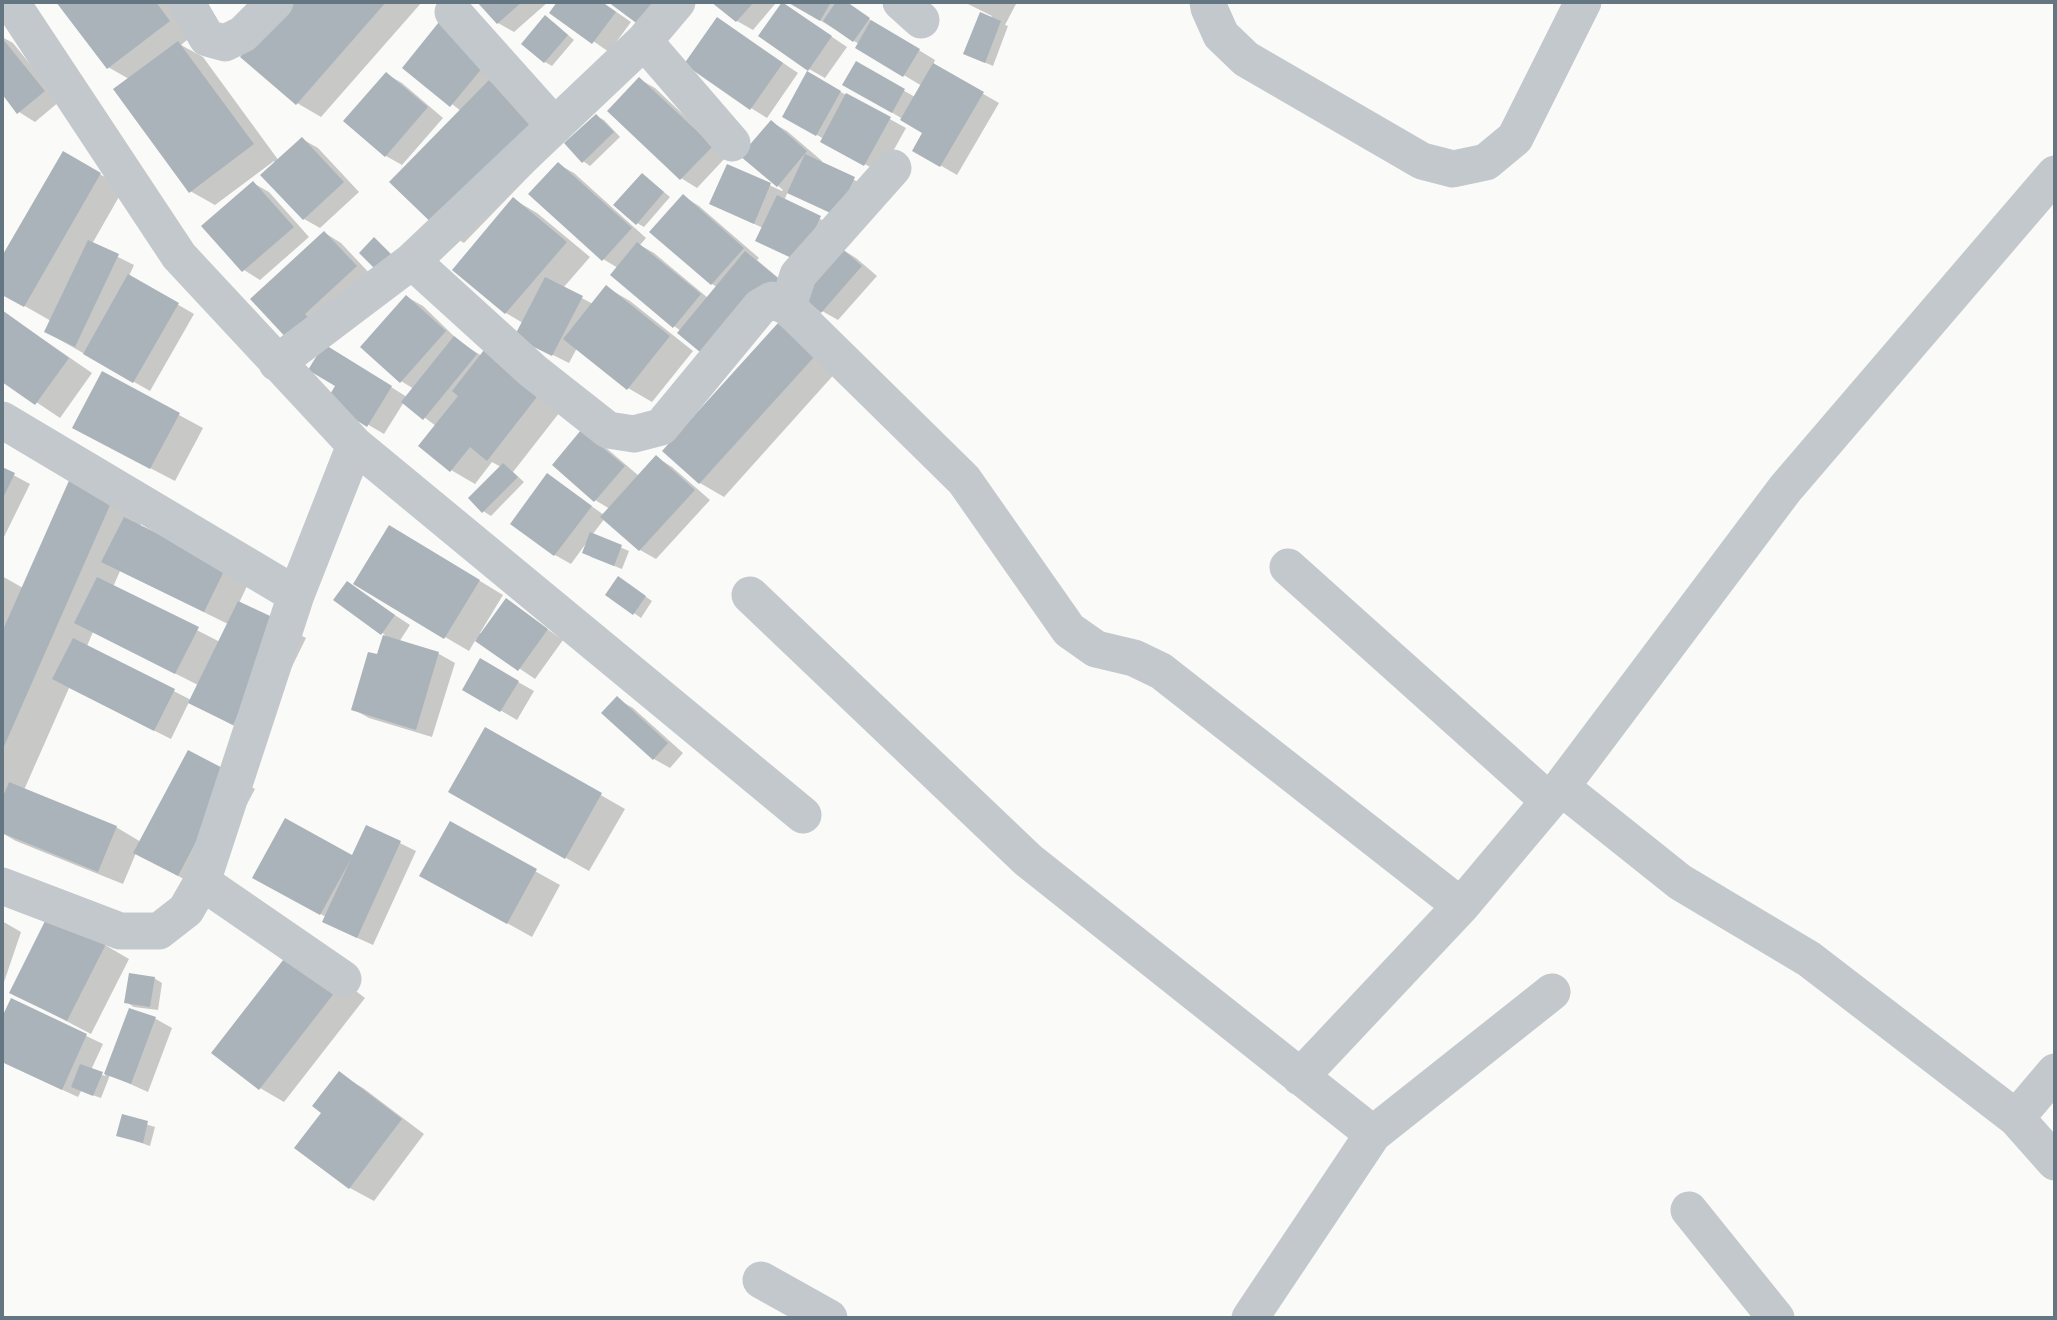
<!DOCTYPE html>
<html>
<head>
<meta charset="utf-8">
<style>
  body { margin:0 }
  #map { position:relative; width:2057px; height:1320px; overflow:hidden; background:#fafaf8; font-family:"Sofia Sans Condensed",sans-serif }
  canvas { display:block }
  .frame { position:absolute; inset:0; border:4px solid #657683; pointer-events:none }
</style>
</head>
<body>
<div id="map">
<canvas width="2057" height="1320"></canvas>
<div class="frame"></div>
</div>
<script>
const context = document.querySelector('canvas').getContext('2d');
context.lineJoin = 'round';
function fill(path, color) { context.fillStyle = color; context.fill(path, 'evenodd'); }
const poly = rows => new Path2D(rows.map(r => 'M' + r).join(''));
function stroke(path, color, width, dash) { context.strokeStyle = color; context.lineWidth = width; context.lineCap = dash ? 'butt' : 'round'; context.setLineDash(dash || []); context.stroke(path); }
fill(poly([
  [58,2,168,2,193,35,181,45,203,57,279,161,302,139,318,148,359,192,320,228,304,219,274,161,215,205,190,191,129,79,108,67],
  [290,2,422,2,321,117,297,103],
  [480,2,548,2,514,32,498,23],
  [559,2,602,2,631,22,609,52,551,12],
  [714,2,772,2,775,4,753,30,737,21],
  [790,2,845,2,876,24,935,60,933,65,999,103,957,175,914,150,925,132,845,85,857,64,915,97,922,86,857,47,859,44],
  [964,2,1017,2,1005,25,1008,26,993,66,965,54,992,16],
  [798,14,847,47,825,78,809,69],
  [718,19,798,73,767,118,751,108],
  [553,22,574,40,552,66,545,62],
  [439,24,562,142,464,243,440,229,461,111,404,67],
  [2,37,13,43,60,101,35,122,19,112,2,92],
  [386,74,402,83,443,118,402,165,386,156],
  [808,74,906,128,881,173,823,141,824,139,784,116],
  [639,79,655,88,727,156,697,188,681,178],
  [596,116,604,120,620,137,590,166,583,161],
  [771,122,787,131,822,161,821,163,870,188,853,224,788,191,784,201,836,227,763,228,711,204,728,166,782,191,783,190,743,156],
  [63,153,124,188,92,244,134,265,129,276,194,314,150,391,46,332,51,321,2,293,2,260],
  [558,164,574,173,646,238,640,245,654,253,708,298,717,287,712,284,683,196,699,206,759,258,757,260,794,291,681,331,674,326,618,268,603,259],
  [649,180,670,197,644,227,637,223],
  [253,183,269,192,309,237,260,280,244,270],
  [513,199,537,213,590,257,563,288,593,304,606,287,630,301,693,351,652,402,628,388,577,348,569,363,533,345,523,323,506,313,455,270],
  [325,233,341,243,372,276,292,342],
  [840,248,856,258,877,276,838,320,822,311],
  [407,297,423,306,460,342,563,408,513,472,524,482,491,516,483,511,501,467,492,462,475,484,451,470,436,426,404,402,384,434,328,401,338,386,340,355,407,397,414,389,401,381],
  [2,311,92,373,60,418,2,379],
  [779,325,838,370,724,497,700,483,665,451],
  [103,374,203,428,175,481,98,441],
  [598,441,639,476,656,457,672,467,710,500,656,559,640,550,605,518,592,535,629,551,622,569,591,557,587,542,571,564,555,555,548,475,604,515,610,509,595,500,554,465],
  [2,469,30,484,2,541],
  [72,479,145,515,140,526,249,582,239,603,306,638,257,738,189,702,171,739,69,688,24,790,116,827,141,842,231,775,255,789,202,889,136,853,123,884,16,841,2,833,2,576,23,588],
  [120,571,228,624,220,642,113,587],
  [93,632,198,685,191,700,87,646],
  [414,541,503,595,480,633,482,634,507,601,563,640,535,679,476,639,469,651,445,637],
  [626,583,652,601,641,618,634,613],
  [348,584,410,625,399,642,439,654,455,663,432,737,369,718,353,709,378,657,385,635,336,600],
  [481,661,534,691,517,720,464,689],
  [617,699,633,708,683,753,670,768,654,759],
  [486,729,625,809,589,871,450,792],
  [450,824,560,885,532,937,446,889],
  [367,827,416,851,373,945,340,930,326,917,255,878,353,858],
  [2,921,21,932,2,988],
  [105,945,129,959,91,1034,11,992],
  [318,962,365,998,284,1102,260,1088],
  [154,978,162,983,158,1010,134,1007,126,1002],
  [11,1000,103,1044,91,1070,105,1076,130,1010,156,1019,172,1028,148,1092,110,1075,101,1098,81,1091,78,1097,2,1062,2,1021],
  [339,1074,363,1088,424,1134,374,1201,350,1188,323,1112],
  [123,1117,155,1127,150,1146,118,1135]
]), '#0003');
fill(poly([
  [56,2,156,2,170,21,107,69],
  [288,2,386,2,296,105,240,57],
  [477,2,522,2,497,24],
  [557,2,602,2,616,12,592,44,549,13],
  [608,2,663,2,643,28],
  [711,2,754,2,736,22],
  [782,2,832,36,808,71,758,36],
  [787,2,831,2,820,21],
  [836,2,847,2,870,18,853,42,823,21],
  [980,12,1001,21,985,63,963,54],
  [545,15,568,35,544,63,521,44],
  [717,17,783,63,750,110,684,64],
  [871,20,920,49,903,77,855,48],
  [439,22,488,61,450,107,402,68],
  [2,38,45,91,17,114,2,94],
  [178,41,254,144,189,193,113,89],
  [856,61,905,89,892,113,842,85],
  [933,63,984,92,940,167,912,151,922,133,900,120],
  [807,71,841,91,816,136,782,117],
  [386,72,428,107,385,157,343,121],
  [639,77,713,146,680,180,607,111],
  [489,80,539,127,439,230,389,182],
  [846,93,891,117,864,166,820,142],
  [596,114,614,132,582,163,564,143],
  [771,120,807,151,777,187,740,156],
  [302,137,344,182,303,220,260,175],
  [63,151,101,173,24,307,2,295,2,256],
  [805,154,855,177,837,216,787,193],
  [558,162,632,228,602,261,528,194],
  [727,164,771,183,754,224,709,204],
  [642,173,664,192,636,225,613,205],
  [253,181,294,227,242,272,201,226],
  [683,194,744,248,711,285,649,232],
  [777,195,821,216,800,262,755,241],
  [513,197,567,242,505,314,452,270],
  [324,231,357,266,305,314,314,323,291,343,250,299],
  [374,237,391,254,376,270,359,253],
  [88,240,119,254,75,347,44,332],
  [637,242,701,294,673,328,610,275],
  [839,246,862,266,821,313,798,293],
  [745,251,780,280,712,362,677,333],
  [128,274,179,303,133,383,83,354],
  [545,277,583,296,552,356,514,337],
  [606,285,670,336,627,390,563,339],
  [406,295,446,331,400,383,360,347],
  [2,310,69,358,35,405,2,382],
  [778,323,815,356,699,484,662,451],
  [454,336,477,354,423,420,401,402],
  [324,344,392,386,367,427,326,401,335,386,308,370],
  [484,350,540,393,487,461,470,447,450,472,418,446,458,396,452,391],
  [102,371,180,413,150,469,72,428],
  [581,430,625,466,594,502,552,465],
  [656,455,695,490,639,551,600,517],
  [503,463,518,477,482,513,468,498],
  [2,467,15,473,2,500],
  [547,473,592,506,554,556,510,524],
  [71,476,114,496,2,751,2,632],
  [124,517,226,567,204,612,101,562],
  [389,525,480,580,444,639,353,584],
  [590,532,622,545,614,566,582,553],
  [618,576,646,596,633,615,605,595],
  [97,577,199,627,175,674,74,623],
  [347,581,395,615,381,635,333,600],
  [506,598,548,629,518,671,475,641],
  [238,601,283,622,233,725,188,703],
  [383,635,439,652,416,730,351,710,368,652,377,654],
  [73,638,175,689,154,731,52,679],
  [480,658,519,681,500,712,462,690],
  [617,696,668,743,653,760,601,713],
  [485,727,602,793,565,859,448,792],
  [188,750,232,773,178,876,133,853],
  [9,782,117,826,98,872,2,833,2,799],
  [285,818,352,855,366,825,401,841,357,938,322,922,351,859,320,915,252,878],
  [450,821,537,869,507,924,419,876],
  [48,915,106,944,67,1021,9,993],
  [294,946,342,983,259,1090,211,1053],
  [129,973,155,977,150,1007,124,1003],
  [11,998,87,1034,62,1090,2,1062,2,1017],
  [129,1008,156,1017,131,1084,104,1074],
  [80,1064,103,1072,93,1096,71,1087],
  [339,1071,402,1119,349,1189,294,1148,321,1113,312,1106],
  [122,1114,148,1121,143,1143,116,1136]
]), '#aab3b9');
stroke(poly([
  [11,2,179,256,355,445,803,815],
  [186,2,207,38,225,43,243,34,275,2],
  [901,2,921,20],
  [1208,2,1209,8,1221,35,1246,59,1422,161,1453,169,1486,162,1515,138,1583,2],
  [453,12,555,126],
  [644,41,732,143],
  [412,261,533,371,608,430,634,434,661,427,760,307,772,300,788,307,964,480,1069,630,1096,649,1134,658,1161,671,1461,906],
  [788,307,798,275,893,168],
  [277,363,412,261,644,41,677,2],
  [2,420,296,595],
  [1288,567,1548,800],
  [750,595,1028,860,1373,1134,1250,1318],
  [1561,787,1680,882,1809,959,2016,1118,2055,1162],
  [202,882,343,979],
  [2,886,120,931,159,931,186,910,202,882,296,595,355,445],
  [1300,1077,1461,906,1561,787,1785,489,2055,174],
  [2016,1118,2055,1072],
  [1373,1134,1552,992],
  [1689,1210,1776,1318],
  [761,1280,829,1318]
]), '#c3c8cc', 37);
</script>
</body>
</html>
